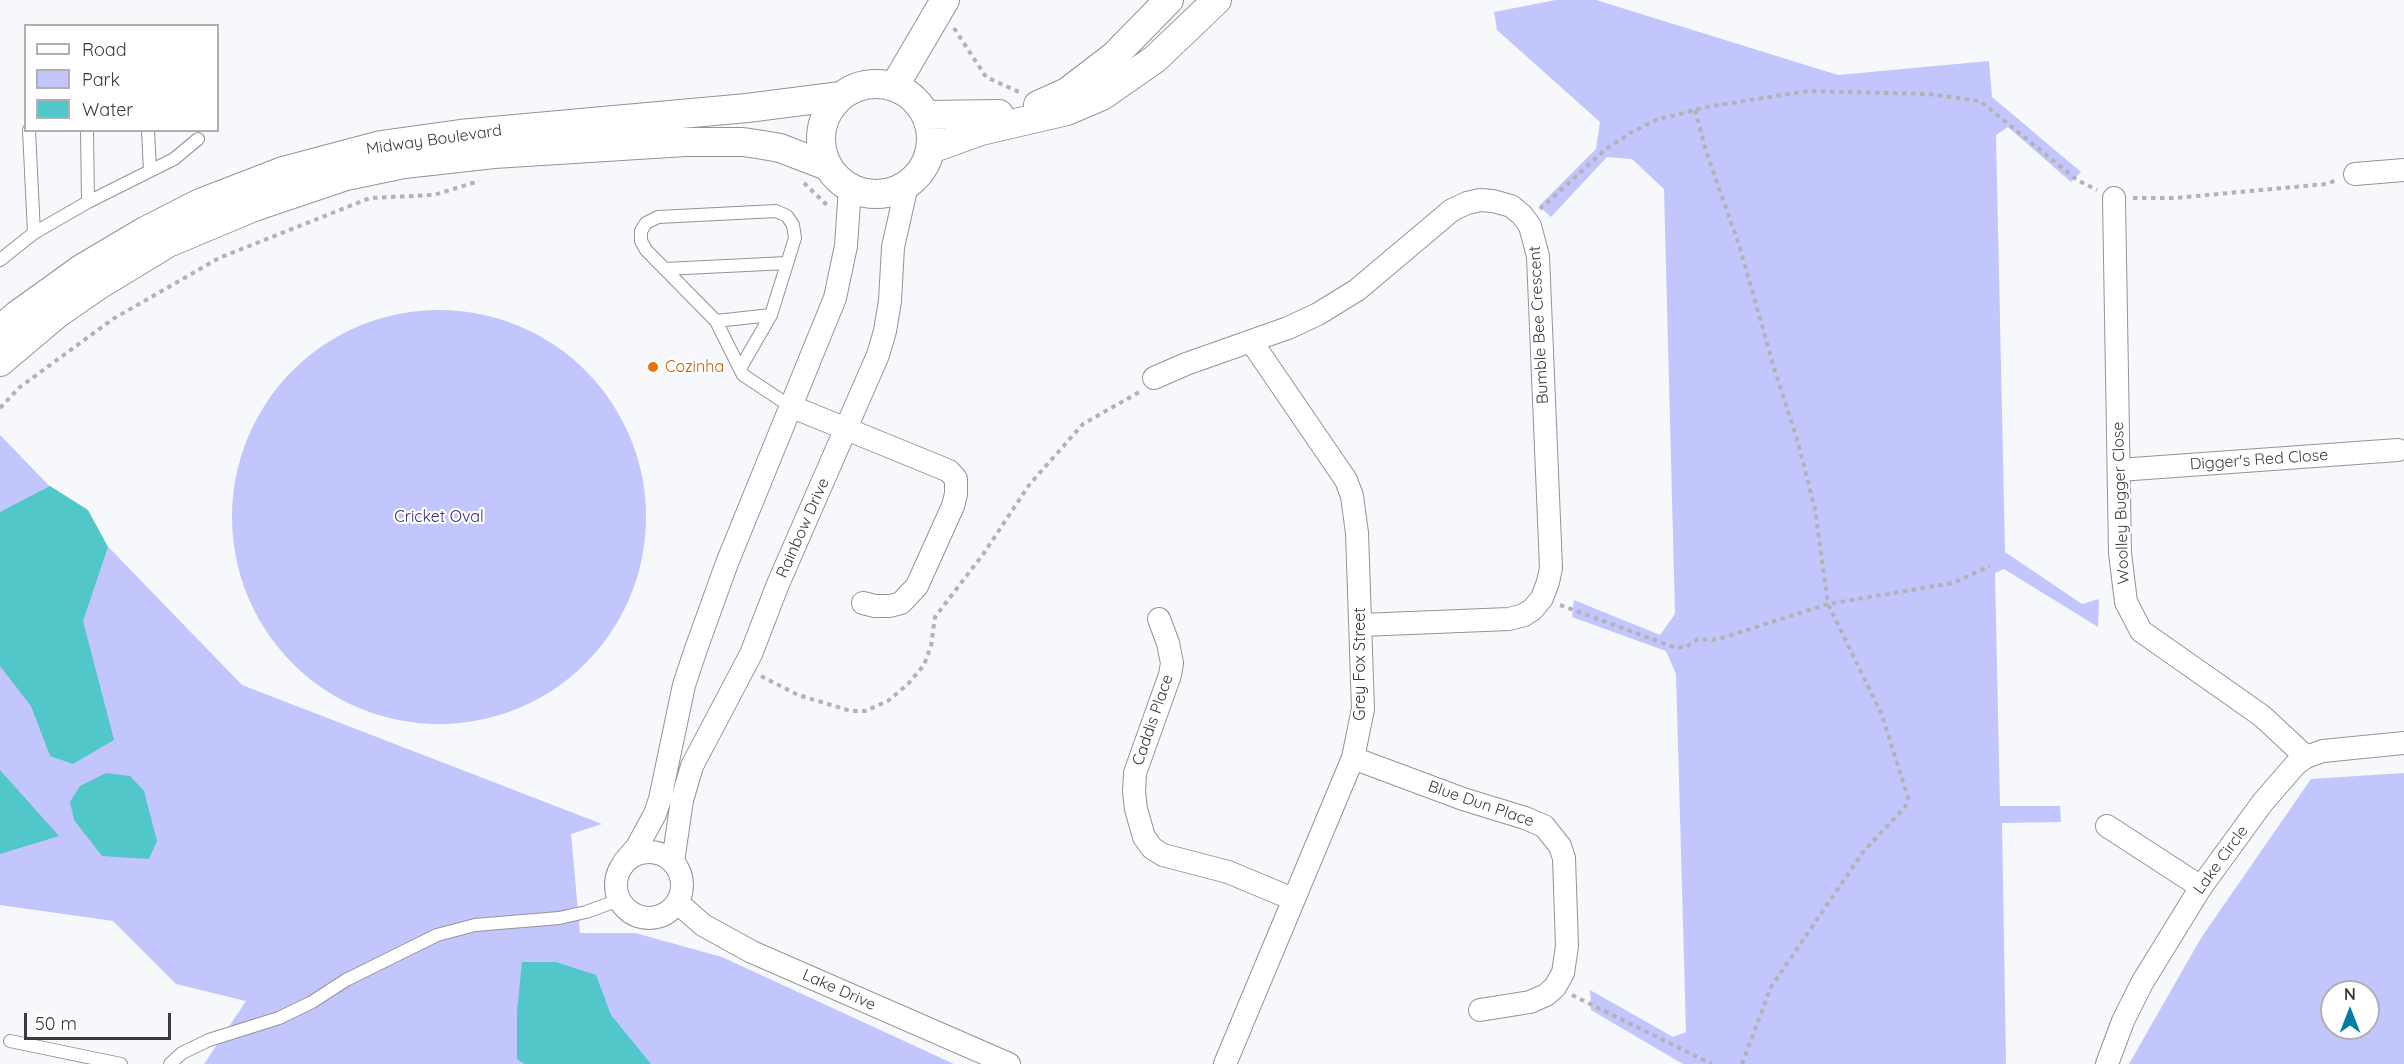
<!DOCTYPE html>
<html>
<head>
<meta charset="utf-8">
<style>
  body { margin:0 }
  #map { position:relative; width:2404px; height:1064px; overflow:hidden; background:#f7f8fb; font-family:Quicksand,sans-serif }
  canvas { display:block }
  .legend { position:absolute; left:24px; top:24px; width:195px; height:108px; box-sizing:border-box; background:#fff; border:2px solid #b0b0b1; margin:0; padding:8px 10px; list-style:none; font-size:18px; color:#3a3a3b }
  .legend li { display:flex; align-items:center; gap:12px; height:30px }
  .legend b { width:30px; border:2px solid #b0b0b1 }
  .north { position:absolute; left:2320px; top:980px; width:60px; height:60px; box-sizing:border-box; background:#fff; border:2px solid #b0b0b1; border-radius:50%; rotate:0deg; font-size:16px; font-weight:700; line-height:24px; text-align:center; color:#3a3a3b }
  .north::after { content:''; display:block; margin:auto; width:21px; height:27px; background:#007ea3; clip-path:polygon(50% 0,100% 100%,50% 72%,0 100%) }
  .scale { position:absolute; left:24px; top:1013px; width:147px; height:27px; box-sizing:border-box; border:3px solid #3a3a3b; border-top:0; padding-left:8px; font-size:18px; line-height:21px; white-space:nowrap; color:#3a3a3b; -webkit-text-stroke:4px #fff; paint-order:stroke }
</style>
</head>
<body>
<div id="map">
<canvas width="2404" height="1064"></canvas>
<ul class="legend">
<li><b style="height:8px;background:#fff"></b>Road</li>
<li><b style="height:16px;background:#c2c6fc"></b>Park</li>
<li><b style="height:16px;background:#51c7ca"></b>Water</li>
</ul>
<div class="north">N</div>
<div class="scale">50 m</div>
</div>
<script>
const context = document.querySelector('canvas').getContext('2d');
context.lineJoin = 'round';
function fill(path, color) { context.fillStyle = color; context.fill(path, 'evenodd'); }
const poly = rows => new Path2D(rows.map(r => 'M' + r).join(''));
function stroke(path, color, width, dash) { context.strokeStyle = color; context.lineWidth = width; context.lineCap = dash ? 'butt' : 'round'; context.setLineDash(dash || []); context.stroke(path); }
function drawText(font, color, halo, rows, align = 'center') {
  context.font = font + ' Quicksand,sans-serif'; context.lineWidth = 4.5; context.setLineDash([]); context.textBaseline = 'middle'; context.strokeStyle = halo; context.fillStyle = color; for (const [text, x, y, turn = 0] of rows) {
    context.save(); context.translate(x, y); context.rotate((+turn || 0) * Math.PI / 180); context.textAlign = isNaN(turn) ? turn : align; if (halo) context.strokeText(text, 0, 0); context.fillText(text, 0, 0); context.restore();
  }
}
fill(poly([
  [1556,0,1596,0,1838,75,1989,61,1992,97,2081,172,2071,182,2008,127,1996,135,2005,552,2082,604,2099,599,2098,627,2004,569,1995,573,2000,806,2060,806,2061,822,2002,823,2006,1064,1683,1064,1591,1010,1590,990,1673,1037,1686,1032,1676,674,1666,651,1572,617,1574,600,1660,635,1675,614,1664,189,1632,159,1607,157,1551,217,1539,206,1596,149,1600,122,1497,30,1494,12],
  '232 517a207 207 0 1 1 414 0a207 207 0 1 1-414 0Z',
  [0,435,242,685,602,824,571,834,580,933,635,933,722,957,954,1064,204,1064,246,1001,176,984,113,921,0,905],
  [2404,773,2404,1064,2129,1064,2201,938,2311,779],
  [2332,992,2368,992,2368,1028,2332,1028]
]), '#c2c6fc');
fill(poly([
  [50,486,88,510,108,547,83,621,114,740,73,764,50,756,31,706,0,666,0,512],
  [0,770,59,836,0,854],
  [106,773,130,776,144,791,157,841,149,859,102,856,74,820,70,802,80,786],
  [522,962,556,962,596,975,611,1015,651,1064,524,1064,517,1059,517,1012]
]), '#51c7ca');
const service = poly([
  [29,130,34,233],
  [87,130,88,202],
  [148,130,150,171],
  [0,260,34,233,88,202,174,159,198,139],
  [665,269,787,263],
  [716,321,771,315],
  [741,367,771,315,795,238,793,225,787,216,776,211,658,217,646,223,641,231,641,241,646,250,716,321,743,375,790,406],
  [10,1041,121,1064],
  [170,1064,182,1053,209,1040,279,1018,312,1002,346,980,437,935,475,925,559,918,586,912,619,900]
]);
const minor = poly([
  [2355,174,2404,170],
  [2114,198,2120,553,2126,602,2141,631,2262,716,2306,757],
  [1154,378,1186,364,1288,328,1318,314,1357,290,1452,210,1467,203,1480,200,1493,201,1511,206,1522,215,1530,226,1538,256,1551,568,1548,582,1542,598,1533,609,1524,615,1509,619,1361,625],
  [790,406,937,466,949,471,956,479,956,494,953,506,917,586,901,603,890,606,875,606,863,603],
  [2119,470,2398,450],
  [1159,619,1168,643,1172,663,1170,675,1135,773,1134,792,1136,809,1144,837,1152,848,1163,855,1228,872,1293,899],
  [1353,758,1463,799,1525,818,1544,826,1560,846,1564,858,1567,946,1563,973,1555,987,1546,995,1530,1002,1480,1010],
  [2107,826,2201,887],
  '616 885a33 33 0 1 1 66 0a33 33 0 1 1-66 0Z',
  [624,862,637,847,655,814,660,799,684,685,696,649,727,563,835,298,846,246,850,188],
  [673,862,682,800,692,766,751,654,778,584,878,355,885,331,890,301,893,247,907,185],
  [678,903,703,925,752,952,1009,1064],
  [1225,1064,1353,758,1363,709,1357,533,1352,496,1346,480,1251,341],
  [2107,1064,2123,1021,2142,983,2201,887,2263,802,2296,764,2306,757,2323,751,2404,743]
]);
const tertiary = poly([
  '821 139a55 55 0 1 1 110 0a55 55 0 1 1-110 0Z',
  [894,87,945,0],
  [1038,105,1067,92,1114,56,1169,0],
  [926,115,999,114],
  [931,149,981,131,1067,111,1102,96,1155,59,1217,0],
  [0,330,17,315,81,269,145,231,200,203,283,171,381,145,460,134,747,108,841,96],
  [0,362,57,314,99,285,168,243,254,207,346,176,404,164,494,154,685,142,743,142,763,145,780,148,827,166]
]);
stroke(service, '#949497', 14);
stroke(minor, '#949497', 24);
stroke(tertiary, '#949497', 30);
stroke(poly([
  [954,28,986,77,1019,92],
  [804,183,829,207],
  [2133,198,2175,198,2326,184,2337,180],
  [1540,209,1606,149,1632,132,1656,120,1706,107,1808,91,1928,94,1980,101,2077,180,2097,190],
  [0,408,20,387,113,319,219,258,370,198,434,195,479,181],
  [1560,605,1676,648,1686,647,1698,639,1712,640,1722,638,1828,604,1815,509,1797,439,1774,368,1740,248,1706,151,1695,109],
  [761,676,798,695,851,711,865,711,888,701,908,684,924,665,931,646,935,617,984,553,1029,485,1083,424,1141,391],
  [1572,995,1712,1064],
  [1742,1064,1771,987,1863,852,1905,807,1908,798,1882,715,1828,604,1953,583,1990,566]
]), '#b3b3b5', 4, [4.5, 4.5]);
stroke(service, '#fff', 12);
stroke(minor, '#fff', 22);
stroke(tertiary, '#fff', 28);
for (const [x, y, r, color] of [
  [653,367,6,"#e8710a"]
]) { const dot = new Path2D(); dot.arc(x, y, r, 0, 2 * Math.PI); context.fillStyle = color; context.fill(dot); stroke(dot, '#fff', 2); }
drawText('16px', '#3a3a3b', '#fff', [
  ["Midway Boulevard",434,140,-8],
  ["Bumble Bee Crescent",1539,325,-93],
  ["Digger's Red Close",2259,460,-4],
  ["Woolley Bugger Close",2121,503,-92],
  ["Rainbow Drive",803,528,-66],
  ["Grey Fox Street",1360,664,-90],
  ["Caddis Place",1153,720,-71],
  ["Blue Dun Place",1481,804,19],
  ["Lake Circle",2221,860,-54],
  ["Lake Drive",839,990,24]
]);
drawText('16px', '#c56008', '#fff', [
  ["Cozinha",665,367]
], 'left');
drawText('16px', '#352f82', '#fff', [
  ["Cricket Oval",439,517]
]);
</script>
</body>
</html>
